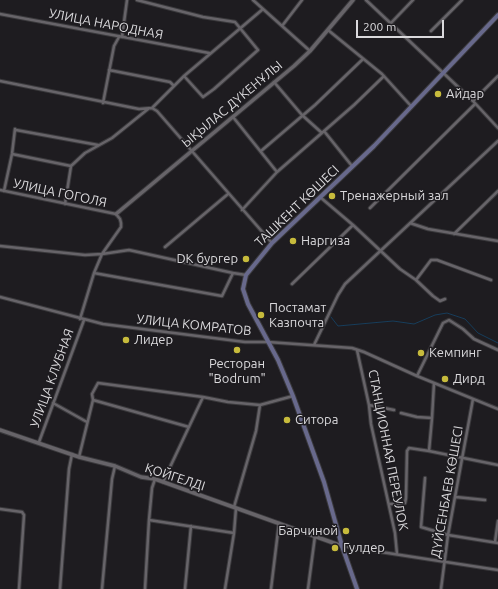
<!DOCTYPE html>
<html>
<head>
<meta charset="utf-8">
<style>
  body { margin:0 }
  #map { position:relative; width:498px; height:589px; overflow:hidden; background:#1e1c20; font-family:Ubuntu,sans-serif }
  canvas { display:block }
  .scale { position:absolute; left:356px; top:20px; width:88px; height:18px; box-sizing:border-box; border:2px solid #dad9dc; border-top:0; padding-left:5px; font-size:12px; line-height:14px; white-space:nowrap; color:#dad9dc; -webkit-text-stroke:3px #1e1c20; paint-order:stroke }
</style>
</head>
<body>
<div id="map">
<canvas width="498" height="589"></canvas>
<div class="scale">200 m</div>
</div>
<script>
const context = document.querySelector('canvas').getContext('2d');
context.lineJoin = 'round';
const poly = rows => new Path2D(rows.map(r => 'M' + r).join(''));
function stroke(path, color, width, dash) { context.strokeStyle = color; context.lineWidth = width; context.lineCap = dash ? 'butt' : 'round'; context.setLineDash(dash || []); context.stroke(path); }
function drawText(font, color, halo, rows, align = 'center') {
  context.font = font + ' Ubuntu,sans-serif'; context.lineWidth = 3; context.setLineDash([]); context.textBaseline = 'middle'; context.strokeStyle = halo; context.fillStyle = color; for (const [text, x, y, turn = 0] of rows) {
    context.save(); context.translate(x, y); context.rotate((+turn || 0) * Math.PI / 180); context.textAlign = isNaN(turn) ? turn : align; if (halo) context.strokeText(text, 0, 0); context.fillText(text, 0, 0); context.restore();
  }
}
stroke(poly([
  [331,317,338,326,393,321,414,324,435,315,447,313,465,319,478,333,498,343]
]), '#173d5b', 1);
const minor = poly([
  [137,0,203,17,235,22,258,50,214,89,203,97,184,76],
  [253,0,310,51],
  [366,0,473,101,498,128],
  [0,14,209,53],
  [390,24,413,0],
  [282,26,302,0],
  [328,30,382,74,411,106],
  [431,31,462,0],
  [122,37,127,0],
  [109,70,170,82,174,86],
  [0,81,139,109,152,108,157,111,272,243],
  [274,82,302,115,322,133],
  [473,101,498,76],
  [103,103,114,46,119,37],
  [152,108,184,76,263,9],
  [233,117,277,172],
  [16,130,98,145],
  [324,131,352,166],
  [261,151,315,105,363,59],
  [12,154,71,166],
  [0,190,116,214,120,219,121,223,121,227,102,254,94,273,80,319],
  [4,191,12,154,15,129],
  [320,197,353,225,400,269,416,280,433,296,440,301,445,299],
  [65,204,71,166,85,153,112,138,148,109],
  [370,208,475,104],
  [242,210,277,172,354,105,384,76],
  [410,223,428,229,498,241],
  [454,234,498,191],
  [0,246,85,255,102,254,129,250,233,273,246,275],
  [165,247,228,194],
  [94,273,222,296,233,273],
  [416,280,431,260,437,260,491,280],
  [292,284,353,225],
  [0,297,103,324,245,342,268,342,352,348,364,352,417,376,498,409],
  [314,345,338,295,345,284,498,141],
  [357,350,369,405,371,424,395,533,397,554],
  [417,376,443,323,449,320,463,329,474,339,498,350],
  [93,400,189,427],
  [53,403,87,422],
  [369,405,394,410],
  [401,413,417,417,432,418],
  [39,442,84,320],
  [429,451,432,418,434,383],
  [79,457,93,400,92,394,98,383,203,397,228,402,260,405,293,396],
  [425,478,421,527,448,535,498,543],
  [163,482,203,397],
  [456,497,485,500],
  [389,504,401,504,405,503,406,498,407,451,409,448,429,451,498,465],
  [234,507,256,431,260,405],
  [0,509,22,512,24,515,19,589],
  [149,520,234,533],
  [495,542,498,521],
  [342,546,498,570],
  [60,589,69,469,72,454],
  [102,589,112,479,115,466],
  [145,589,149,520,152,488,155,479],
  [185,589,191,526],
  [225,589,234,533,236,508],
  [271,589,279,523],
  [308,589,315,536],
  [441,589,448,535,473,399]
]);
const tertiary = poly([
  [116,214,294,66,310,51,353,0],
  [0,430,79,457,115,466,141,477,155,479,342,546]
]);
const secondary = poly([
  [357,589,342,546,324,482,293,396,278,360,248,304,243,289,246,275,272,243,374,146,498,15]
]);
stroke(minor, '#3a393c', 4.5);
stroke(tertiary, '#3a393c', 5.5);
stroke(secondary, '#3a393c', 6);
stroke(minor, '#676469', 2.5);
stroke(tertiary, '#676469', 3.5);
stroke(secondary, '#68698c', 4);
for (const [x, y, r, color] of [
  [438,94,4,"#c7bb3c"],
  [332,196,4,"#c7bb3c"],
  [293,241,4,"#c7bb3c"],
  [246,259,4,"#c7bb3c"],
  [261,315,4,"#c7bb3c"],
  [126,340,4,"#c7bb3c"],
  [237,350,4,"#c7bb3c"],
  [421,353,4,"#c7bb3c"],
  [445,379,4,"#c7bb3c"],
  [287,420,4,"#c7bb3c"],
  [346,531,4,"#c7bb3c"],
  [335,548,4,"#c7bb3c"]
]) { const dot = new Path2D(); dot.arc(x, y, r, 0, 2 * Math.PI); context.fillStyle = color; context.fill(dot); stroke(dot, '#1e1c20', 1.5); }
drawText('13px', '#dad9dc', '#1e1c20', [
  ["УЛИЦА НАРОДНАЯ",106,24,11],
  ["ЫҚЫЛАС ДҮКЕНҰЛЫ",232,104,-40],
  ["УЛИЦА ГОГОЛЯ",60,193,12],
  ["ТАШКЕНТ КӨШЕСІ",297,206,-44],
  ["УЛИЦА КОМРАТОВ",194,325,6],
  ["УЛИЦА КЛУБНАЯ",52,378,-70],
  ["СТАНЦИОННАЯ ПЕРЕУЛОК",388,450,79],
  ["ҚОЙГЕЛДІ",175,477,18],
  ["ДҮЙСЕНБАЕВ КӨШЕСІ",447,492,-80]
]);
drawText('13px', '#dad9dc', '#1e1c20', [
  ["Айдар",446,94],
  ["Тренажерный зал",340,196],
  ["Наргиза",301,241],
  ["DK бургер",238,259,"right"],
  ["Постамат",269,308],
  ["Казпочта",269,323],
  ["Лидер",134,340],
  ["Кемпинг",429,353],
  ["Ресторан",237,364,"center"],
  ["\"Bodrum\"",237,379,"center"],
  ["Дирд",453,379],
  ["Ситора",295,420],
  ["Барчиной",338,531,"right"],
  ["Гулдер",343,548]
], 'left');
</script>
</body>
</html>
